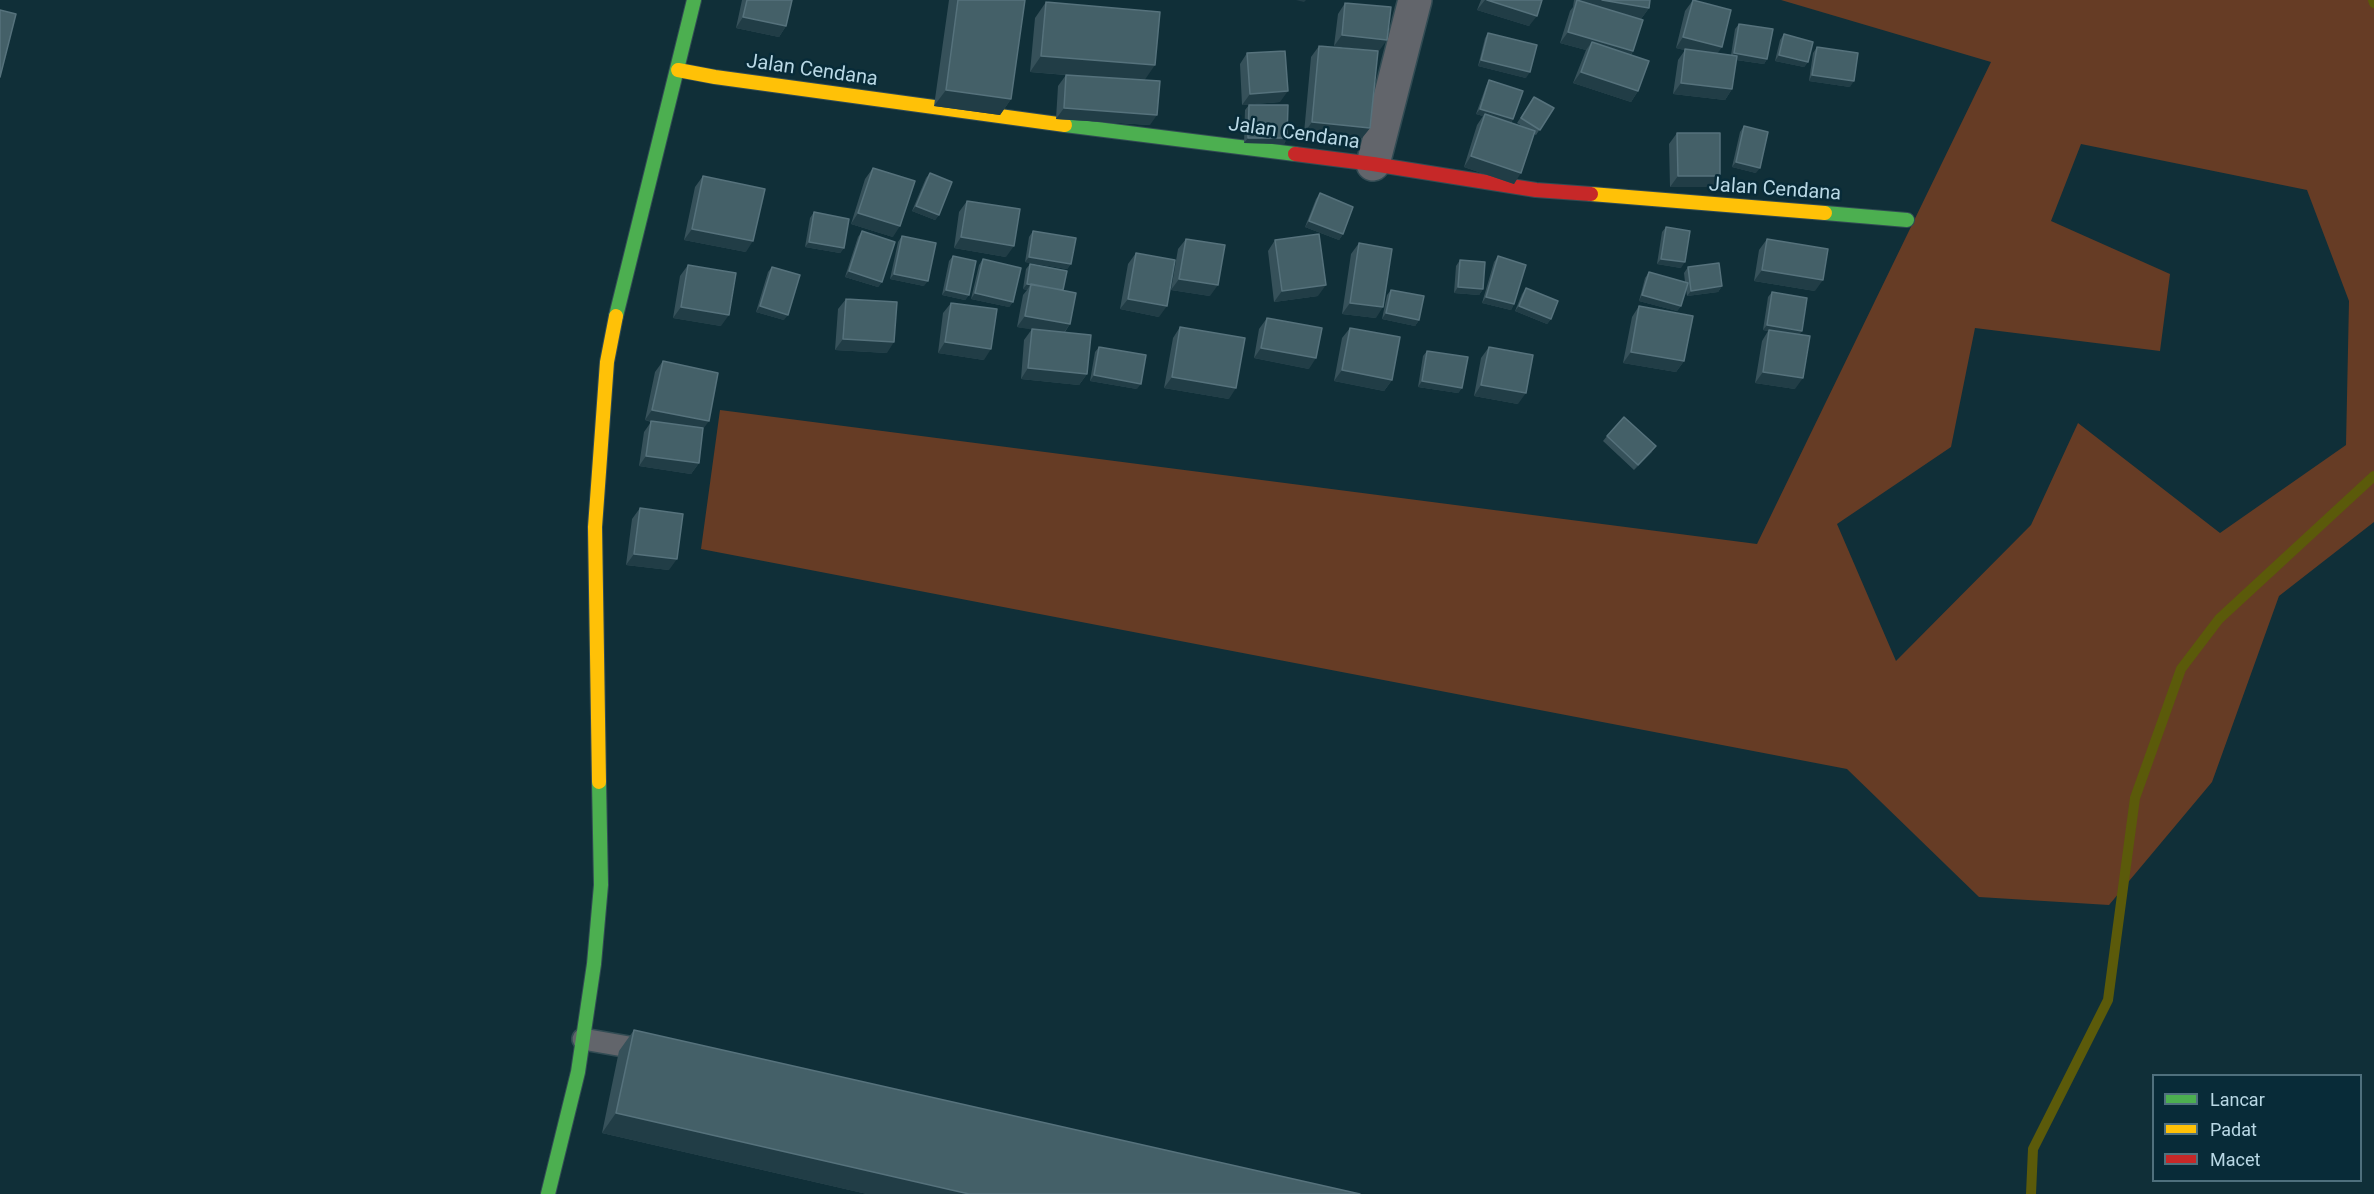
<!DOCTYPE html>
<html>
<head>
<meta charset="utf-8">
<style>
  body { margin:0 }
  #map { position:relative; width:2374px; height:1194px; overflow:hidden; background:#102f38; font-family:Roboto,sans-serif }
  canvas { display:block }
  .legend { position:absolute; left:2152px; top:1074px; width:210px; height:108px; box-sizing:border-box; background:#082b38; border:2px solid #4f707d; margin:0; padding:8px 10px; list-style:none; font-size:18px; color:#b9d8e5 }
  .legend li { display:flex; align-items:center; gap:12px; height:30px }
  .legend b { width:30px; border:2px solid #4f707d }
</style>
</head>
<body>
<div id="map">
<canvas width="2374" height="1194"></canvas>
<ul class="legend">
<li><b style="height:8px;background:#4caf50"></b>Lancar</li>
<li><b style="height:8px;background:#ffc107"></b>Padat</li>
<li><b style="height:8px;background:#c62828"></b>Macet</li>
</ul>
</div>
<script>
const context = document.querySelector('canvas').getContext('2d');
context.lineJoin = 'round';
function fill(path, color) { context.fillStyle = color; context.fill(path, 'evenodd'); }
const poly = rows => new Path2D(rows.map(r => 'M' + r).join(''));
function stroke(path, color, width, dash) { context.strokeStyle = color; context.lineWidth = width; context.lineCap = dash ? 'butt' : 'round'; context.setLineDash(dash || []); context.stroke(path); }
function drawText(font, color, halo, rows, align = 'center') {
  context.font = font + ' Roboto,sans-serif'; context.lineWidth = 5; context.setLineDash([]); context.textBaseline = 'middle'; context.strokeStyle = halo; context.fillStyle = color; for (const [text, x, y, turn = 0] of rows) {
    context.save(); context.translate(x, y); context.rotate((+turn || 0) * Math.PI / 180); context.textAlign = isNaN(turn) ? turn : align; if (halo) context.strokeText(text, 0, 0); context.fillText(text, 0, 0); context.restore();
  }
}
fill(poly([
  [1781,0,2374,0,2374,522,2279,596,2212,782,2109,905,1979,897,1847,769,701,549,720,410,1757,544,1991,62],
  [2081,144,2307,190,2349,301,2346,445,2220,533,2078,423,2031,525,1896,661,1837,524,1951,447,1975,328,2160,351,2170,274,2051,221]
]), '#663c25');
stroke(poly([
  [2373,0,2374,3],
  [2031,1194,2033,1149,2108,1000,2135,798,2181,669,2219,619,2374,476]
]), '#5b5a0a', 10);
const lane = poly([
  [583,1039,652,1051]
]);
const street = poly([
  [1373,164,1415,0]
]);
const fast = poly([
  [1065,125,1295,154],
  [1825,213,1907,220],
  [616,316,694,0],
  [548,1194,578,1072,594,964,601,885,599,782]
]);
const slow = poly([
  [678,70,715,77,1065,125],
  [1591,194,1825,213],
  [599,782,595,527,607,362,616,316]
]);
const jam = poly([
  [1295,154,1373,164,1536,190,1591,194]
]);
stroke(lane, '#324c54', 24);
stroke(street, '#324c54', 36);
stroke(fast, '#324c54', 16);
stroke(slow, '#324c54', 16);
stroke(jam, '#324c54', 16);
stroke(lane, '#62656b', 21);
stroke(street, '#62656b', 33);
stroke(fast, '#4caf50', 14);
stroke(slow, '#ffc107', 14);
stroke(jam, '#c62828', 14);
fill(poly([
  [742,0,792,0,786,26,779,37,736,28],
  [949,0,1025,0,1011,99,1000,115,934,106],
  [1481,0,1542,0,1529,26,1477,10],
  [1574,0,1650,0,1649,8,1641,19,1637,18,1633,51,1631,55,1638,91,1631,102,1573,83,1586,50,1560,43,1570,11,1573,7],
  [1693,0,1722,47,1717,53,1731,55,1735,29,1739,24,1767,59,1764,64,1736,60,1732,89,1725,100,1673,94,1678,60,1685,50,1676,48,1685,11],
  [1046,2,1145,80,1150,125,1056,119,1058,86,1066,75,1089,77,1030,72,1035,18],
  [1345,3,1379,51,1334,46,1338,14],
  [1488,33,1526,78,1478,66,1485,38],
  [1784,34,1808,62,1804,67,1775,61,1780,40],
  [1319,46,1370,128,1362,138,1304,133,1311,57],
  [1817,47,1850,87,1809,81,1813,53],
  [1247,53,1280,102,1242,105,1240,64],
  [1489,80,1513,119,1511,123,1522,126,1517,123,1534,97,1554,108,1536,135,1534,134,1514,184,1464,167,1477,125,1483,116,1476,114,1486,86],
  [1249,105,1287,138,1284,144,1244,143,1245,110],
  [1744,126,1756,173,1732,167,1740,132],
  [1677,133,1713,187,1670,187,1669,144],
  [873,168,893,237,851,224,865,179],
  [930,173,939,215,935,220,912,211,926,178],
  [703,176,746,252,684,240,695,187],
  [1320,193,1343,234,1339,240,1305,227,1316,199],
  [967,201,1006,257,954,248,959,212],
  [814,212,844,248,840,253,805,247,810,218],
  [1666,227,1681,268,1657,264,1662,232],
  [862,231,882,282,878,287,845,277,858,237],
  [1033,231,1071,264,1067,269,1025,262,1029,237],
  [902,236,924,286,890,279,898,242],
  [1186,239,1210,296,1171,290,1178,249],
  [1767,239,1815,291,1754,281,1759,250],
  [1275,240,1318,296,1274,302,1268,251],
  [1359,243,1376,318,1342,314,1351,254],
  [1136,253,1159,317,1120,309,1128,264],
  [953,256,969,295,965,300,942,295,949,261],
  [1498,256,1514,304,1511,310,1482,303,1494,262],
  [983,259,1013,302,1009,307,971,299,979,265],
  [1460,260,1483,289,1479,295,1454,293,1456,266],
  [1030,264,1063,290,1070,324,1065,332,1087,374,1079,385,1021,379,1024,340,1032,329,1017,327,1023,295,1027,290,1023,289,1026,269],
  [688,265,721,326,673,318,680,276],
  [772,267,784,320,756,312,768,272],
  [1688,267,1722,286,1718,292,1687,296,1686,288,1681,306,1677,311,1639,301,1645,278,1649,272,1685,282,1684,273],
  [1526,288,1551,319,1547,324,1515,311,1522,294],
  [1391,290,1419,320,1415,326,1382,319,1387,295],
  [1772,292,1800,334,1795,389,1755,383,1762,341,1768,331,1763,330,1768,297],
  [846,299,887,353,835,350,838,309],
  [951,303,984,360,938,353,943,313],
  [1639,306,1684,361,1676,372,1623,363,1632,317],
  [1267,318,1309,369,1254,358,1259,329],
  [1180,327,1229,399,1164,388,1173,338],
  [1350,328,1392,380,1384,391,1334,381,1342,338],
  [1099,347,1137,389,1090,381,1095,352],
  [1489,347,1518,404,1474,396,1481,358],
  [1427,351,1462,388,1458,393,1418,387,1423,356],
  [663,361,703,428,699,463,691,474,639,466,644,432,651,422,645,420,655,372],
  [1607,436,1652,452,1634,470,1603,441],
  [640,508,669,570,626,565,632,519],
  [634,1030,1360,1194,867,1194,602,1133,619,1051]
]), '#36515a');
fill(poly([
  [1296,0,1306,0,1304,2],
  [1485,0,1487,0,1537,16,1529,26,1477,10],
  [1578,0,1602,0,1649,8,1641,19,1575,8],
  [743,17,786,26,779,37,736,28],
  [1568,32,1633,51,1626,62,1592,42,1586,50,1560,43],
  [1342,35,1387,40,1379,51,1334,46],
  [1683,37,1722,47,1714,58,1676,48],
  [1734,53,1767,59,1764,64,1730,59],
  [1779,55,1808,62,1804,67,1775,61],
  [1041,56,1155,65,1144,81,1030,72],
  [1481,60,1530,72,1526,78,1478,66],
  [1581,72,1638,91,1631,102,1573,83],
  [1812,75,1854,81,1850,87,1809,81],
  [1681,83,1732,89,1725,100,1673,94],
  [946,90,1011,99,1000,115,934,106],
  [1288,91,1280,102,1242,105,1250,94],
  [1064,108,1157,115,1150,125,1056,119],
  [1480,109,1513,119,1510,124,1485,114,1483,116,1476,114],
  [1312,122,1370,128,1362,138,1304,133],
  [1248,138,1287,138,1284,144,1244,143],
  [1471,156,1521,173,1514,184,1464,167],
  [1736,162,1760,168,1756,173,1732,167],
  [1678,176,1720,176,1713,187,1670,187],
  [916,206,939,215,935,220,912,211],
  [858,213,900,226,893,237,851,224],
  [1309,221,1343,234,1339,240,1305,227],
  [692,229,753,241,746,252,684,240],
  [961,237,1014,246,1006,257,954,248],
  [809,242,844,248,840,253,805,247],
  [1029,257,1071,264,1067,269,1025,262],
  [1661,259,1685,262,1681,268,1657,264],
  [1762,270,1823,280,1815,291,1754,281],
  [849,271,882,282,878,287,845,277],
  [894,274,928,281,924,286,890,279],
  [1179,279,1218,285,1210,296,1171,290],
  [1027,284,1031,284,1027,290,1023,289],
  [1326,285,1318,296,1274,302,1282,291],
  [1722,286,1718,292,1687,296,1691,291],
  [1458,287,1483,289,1479,295,1454,293],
  [946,290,969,295,965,300,942,295],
  [975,293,1013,302,1009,307,971,299],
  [1642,295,1681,306,1677,311,1639,301],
  [1486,297,1514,304,1511,310,1482,303],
  [1128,299,1167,306,1159,317,1120,309],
  [1350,303,1383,307,1376,318,1342,314],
  [760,306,788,315,784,320,756,312],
  [1519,306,1551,319,1547,324,1515,311],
  [681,307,729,315,721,326,673,318],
  [1386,313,1419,320,1415,326,1382,319],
  [1025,316,1070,324,1062,335,1017,327],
  [1767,325,1802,331,1798,337,1769,330,1768,331,1763,330],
  [843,339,894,342,887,353,835,350],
  [945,342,991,349,984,360,938,353],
  [1261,348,1316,358,1309,369,1254,358],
  [1631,352,1684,361,1676,372,1623,363],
  [1028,368,1087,374,1079,385,1021,379],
  [1342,370,1392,380,1384,391,1334,381],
  [1763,372,1803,378,1795,389,1755,383],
  [1094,375,1141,384,1137,389,1090,381],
  [1172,377,1236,388,1229,399,1164,388],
  [1422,381,1462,388,1458,393,1418,387],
  [1481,385,1526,393,1518,404,1474,396],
  [652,410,709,421,701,432,645,420],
  [1656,446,1652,452,1634,470,1638,465],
  [646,456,699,463,691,474,639,466],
  [634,554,677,559,669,570,626,565],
  [616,1113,969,1194,867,1194,602,1133]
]), '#213d46');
const building = poly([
  [747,0,792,0,786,26,743,17,747,0],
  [958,0,1025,0,1011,99,946,90,958,0],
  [1487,0,1542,0,1537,16,1487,0],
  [1577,0,1643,20,1633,51,1568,32,1577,0],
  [1602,0,1650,0,1649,8,1602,0],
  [1693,0,1731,10,1722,47,1683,37,1693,0],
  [1046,2,1160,12,1155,65,1041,56,1046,2],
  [1345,3,1391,7,1387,40,1342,35,1345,3],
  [0,10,16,14,0,77,0,10],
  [1739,24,1773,29,1767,59,1734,53,1739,24],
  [1488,33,1537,45,1530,72,1481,60,1488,33],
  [1784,34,1813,42,1808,62,1779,55,1784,34],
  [1592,42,1649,61,1638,91,1581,72,1592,42],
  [1319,46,1378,51,1370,128,1312,122,1319,46],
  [1817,47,1858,53,1854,81,1812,75,1817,47],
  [1685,49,1737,56,1732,89,1681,83,1685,49],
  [1285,51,1288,91,1250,94,1247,53,1285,51],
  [1066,75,1160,81,1157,115,1064,108,1066,75],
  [1489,80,1523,91,1513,119,1480,109,1489,80],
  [1534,97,1554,108,1540,130,1521,118,1534,97],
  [1249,105,1288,105,1287,138,1248,138,1249,105],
  [1485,114,1535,131,1521,173,1471,156,1485,114],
  [1744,126,1768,132,1760,168,1736,162,1744,126],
  [1677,133,1720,133,1720,176,1678,176,1677,133],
  [873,168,915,181,900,226,858,213,873,168],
  [930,173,952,182,939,215,916,206,930,173],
  [703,176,765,189,753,241,692,229,703,176],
  [1320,193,1353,207,1343,234,1309,221,1320,193],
  [967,201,1020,209,1014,246,961,237,967,201],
  [814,212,849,219,844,248,809,242,814,212],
  [1666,227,1690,231,1685,262,1661,259,1666,227],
  [862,231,895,242,882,282,849,271,862,231],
  [1033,231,1076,238,1071,264,1029,257,1033,231],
  [1319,234,1326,285,1282,291,1275,240,1319,234],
  [902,236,936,243,928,281,894,274,902,236],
  [1186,239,1225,245,1218,285,1179,279,1186,239],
  [1767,239,1828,249,1823,280,1762,270,1767,239],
  [1359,243,1392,249,1383,307,1350,303,1359,243],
  [1136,253,1175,260,1167,306,1128,299,1136,253],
  [953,256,976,261,969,295,946,290,953,256],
  [1498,256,1526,265,1514,304,1486,297,1498,256],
  [983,259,1021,268,1013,302,975,293,983,259],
  [1460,260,1485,262,1483,289,1458,287,1460,260],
  [1719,263,1722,286,1691,291,1688,267,1719,263],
  [1030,264,1067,271,1063,290,1027,284,1030,264],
  [688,265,736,273,729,315,681,307,688,265],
  [772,267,800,275,788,315,760,306,772,267],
  [1649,272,1688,283,1681,306,1642,295,1649,272],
  [1031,284,1076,293,1070,324,1025,316,1031,284],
  [1526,288,1558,301,1551,319,1519,306,1526,288],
  [1391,290,1424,296,1419,320,1386,313,1391,290],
  [1772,292,1807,298,1802,331,1767,325,1772,292],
  [846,299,897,302,894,342,843,339,846,299],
  [951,303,997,309,991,349,945,342,951,303],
  [1639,306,1693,316,1684,361,1631,352,1639,306],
  [1267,318,1322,328,1316,358,1261,348,1267,318],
  [1180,327,1245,338,1236,388,1172,377,1180,327],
  [1350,328,1400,337,1392,380,1342,370,1350,328],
  [1032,329,1091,335,1087,374,1028,368,1032,329],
  [1769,330,1810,336,1803,378,1763,372,1769,330],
  [1099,347,1146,355,1141,384,1094,375,1099,347],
  [1489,347,1533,355,1526,393,1481,385,1489,347],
  [1427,351,1468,357,1462,388,1422,381,1427,351],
  [663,361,718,373,709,421,652,410,663,361],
  [1624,417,1656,446,1638,465,1607,436,1624,417],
  [651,421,703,428,699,463,646,456,651,421],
  [640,508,683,514,677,559,634,554,640,508],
  [634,1030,1360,1194,969,1194,616,1113,634,1030]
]);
fill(building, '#446068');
stroke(building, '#56727c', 1.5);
drawText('20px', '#b9d8e5', '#082b38', [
  ["Jalan Cendana",812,71,8],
  ["Jalan Cendana",1294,134,8],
  ["Jalan Cendana",1775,190,4]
]);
</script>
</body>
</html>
